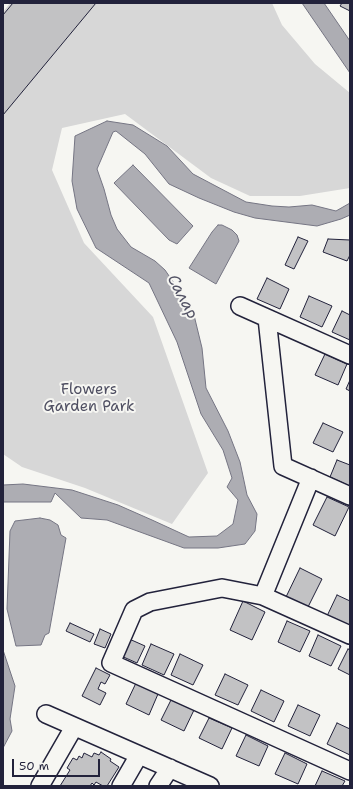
<!DOCTYPE html>
<html>
<head>
<meta charset="utf-8">
<style>
  body { margin:0 }
  #map { position:relative; width:353px; height:789px; overflow:hidden; background:#f6f6f2; font-family:"Shantell Sans",sans-serif }
  canvas { display:block }
  .frame { position:absolute; inset:0; border:4px solid #22223b; pointer-events:none }
  .scale { position:absolute; left:12px; top:759px; width:88px; height:18px; box-sizing:border-box; border:2px solid #22223b; border-top:0; padding-left:5px; font-size:12px; line-height:14px; white-space:nowrap; color:#22223b; -webkit-text-stroke:3px #f6f6f2; paint-order:stroke }
</style>
</head>
<body>
<div id="map">
<canvas width="353" height="789"></canvas>
<div class="frame"></div>
<div class="scale">50 m</div>
</div>
<script>
const context = document.querySelector('canvas').getContext('2d');
context.lineJoin = 'round';
function fill(path, color) { context.fillStyle = color; context.fill(path, 'evenodd'); }
const poly = rows => new Path2D(rows.map(r => 'M' + r).join(''));
function stroke(path, color, width, dash) { context.strokeStyle = color; context.lineWidth = width; context.lineCap = dash ? 'butt' : 'round'; context.setLineDash(dash || []); context.stroke(path); }
function drawText(font, color, halo, rows, align = 'center') {
  context.font = font + ' "Shantell Sans",sans-serif'; context.lineWidth = 4; context.setLineDash([]); context.textBaseline = 'middle'; context.strokeStyle = halo; context.fillStyle = color; for (const [text, x, y, turn = 0] of rows) {
    context.save(); context.translate(x, y); context.rotate((+turn || 0) * Math.PI / 180); context.textAlign = isNaN(turn) ? turn : align; if (halo) context.strokeText(text, 0, 0); context.fillText(text, 0, 0); context.restore();
  }
}
fill(poly([
  [10,3,272,3,282,25,315,64,350,93,350,188,300,196,250,196,211,178,125,114,62,128,52,170,84,243,153,317,208,473,172,524,85,488,22,467,3,454,3,12]
]), '#d7d7d7');
const water = poly([
  [302,3,324,3,350,41,350,73,302,3],
  [107,121,133,125,167,146,193,174,246,202,272,206,289,207,312,205,336,211,350,203,350,215,341,219,317,226,255,218,234,212,199,198,169,184,145,154,116,131,113,132,97,169,104,189,111,215,117,229,131,247,155,261,165,270,193,311,202,348,206,388,228,431,240,462,247,495,257,514,255,531,245,544,218,548,184,548,107,520,81,518,55,493,51,502,3,502,3,485,23,484,72,490,118,505,152,520,189,537,217,536,233,524,238,500,227,487,232,478,223,450,201,414,177,342,149,283,96,248,77,209,72,181,75,136,107,121],
  [133,165,193,226,177,244,169,240,114,183,133,165],
  [218,225,222,225,232,230,237,235,239,241,216,284,189,268,212,232,218,225],
  [40,518,50,520,58,525,61,535,66,538,49,633,45,635,41,645,16,646,7,609,10,531,15,521,40,518],
  [3,650,15,686,10,719,12,731,3,748,3,650]
]);
fill(water, '#adadb3');
stroke(water, '#757583', 1);
const building = poly([
  [13,3,96,3,3,115,3,15,13,3],
  [342,3,350,3,350,11,340,6,342,3],
  [298,237,308,241,294,269,285,265,298,237],
  [328,239,350,240,350,255,347,261,323,252,328,239],
  [267,278,289,289,280,309,257,299,267,278],
  [309,296,332,306,322,327,300,317,309,296],
  [342,311,350,315,350,340,332,332,342,311],
  [325,354,347,364,338,385,315,375,325,354],
  [350,380,350,391,346,389,350,380],
  [323,423,343,432,333,452,313,443,323,423],
  [337,460,350,465,350,486,330,477,337,460],
  [327,497,349,507,335,536,313,525,327,497],
  [300,568,322,579,308,607,286,597,300,568],
  [337,595,350,601,350,626,327,616,337,595],
  [243,601,265,612,252,640,230,630,243,601],
  [287,621,310,631,300,652,278,642,287,621],
  [70,623,94,634,90,642,66,631,70,623],
  [100,629,111,634,105,648,94,644,100,629],
  [318,635,341,646,331,666,309,656,318,635],
  [127,638,145,646,137,663,119,655,127,638],
  [151,644,174,654,164,675,142,665,151,644],
  [348,649,350,650,350,675,338,669,348,649],
  [180,654,203,665,193,685,171,675,180,654],
  [96,668,110,675,105,684,101,682,98,689,106,693,100,705,82,696,96,668],
  [225,674,248,685,238,705,215,695,225,674],
  [136,683,158,694,149,715,126,704,136,683],
  [261,690,284,701,274,722,251,711,261,690],
  [171,700,194,710,184,731,161,720,171,700],
  [298,705,320,715,310,736,288,726,298,705],
  [209,718,232,728,222,749,199,738,209,718],
  [337,723,350,729,350,755,327,744,337,723],
  [246,735,268,746,259,766,236,756,246,735],
  [101,752,111,759,110,761,119,767,107,786,103,786,96,782,94,785,92,783,90,786,60,786,70,770,67,768,73,758,77,760,79,756,82,758,84,753,92,757,94,753,99,755,101,752],
  [285,753,307,764,298,784,275,774,285,753],
  [322,771,345,781,342,786,315,786,322,771]
]);
fill(building, '#c2c2c4');
stroke(building, '#22223b', 1);
const minor = poly([
  [240,306,350,355],
  [267,318,283,466,350,496],
  [263,596,311,478],
  [350,635,263,596,222,588,150,602,134,610,111,663,350,771],
  [46,714,210,786],
  [40,786,74,727],
  [121,786,139,755],
  [158,786,170,768]
]);
stroke(minor, '#22223b', 20);
stroke(minor, '#f6f6f2', 17);
drawText('15px', '#4f4f62', '#f6f6f2', [
  ["Flowers",89,390],
  ["Garden Park",89,407]
]);
drawText('italic 16px', '#535365', '#f6f6f2', [
  ["Салар",182,297,62]
]);
</script>
</body>
</html>
